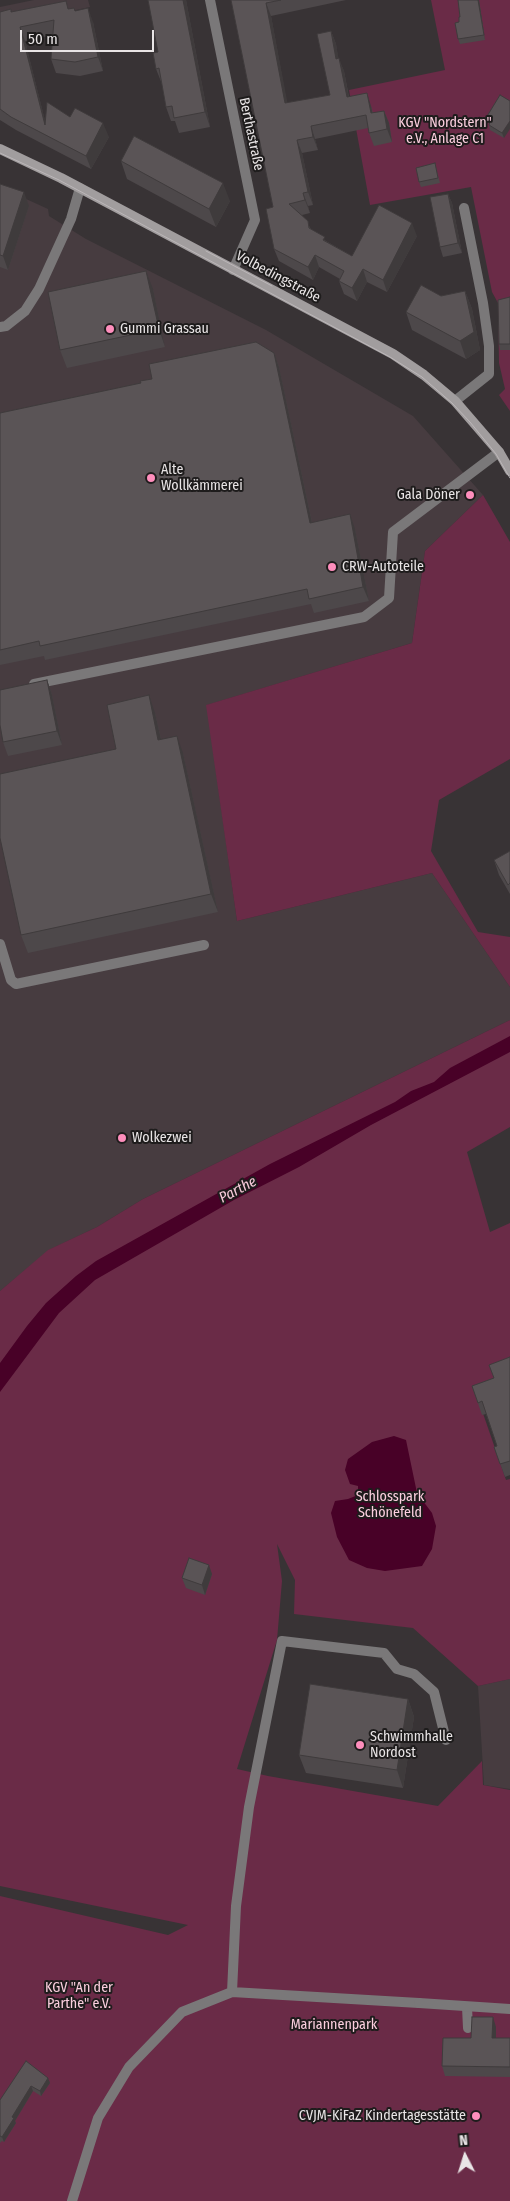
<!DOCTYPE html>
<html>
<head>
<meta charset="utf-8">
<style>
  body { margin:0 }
  #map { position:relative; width:510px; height:2201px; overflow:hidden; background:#383335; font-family:"Fira Sans Condensed",sans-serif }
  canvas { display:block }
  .north { position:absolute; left:440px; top:2131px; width:50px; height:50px; -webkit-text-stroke:4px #1e1c1c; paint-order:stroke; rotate:355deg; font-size:14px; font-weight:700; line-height:20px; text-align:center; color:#e9e5e6 }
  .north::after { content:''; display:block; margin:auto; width:18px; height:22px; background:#e9e5e6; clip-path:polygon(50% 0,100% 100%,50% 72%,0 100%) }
  .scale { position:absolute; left:20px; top:30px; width:134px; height:22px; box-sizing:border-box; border:2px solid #e9e5e6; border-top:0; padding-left:6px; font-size:15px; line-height:18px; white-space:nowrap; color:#e9e5e6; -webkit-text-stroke:4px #1e1c1c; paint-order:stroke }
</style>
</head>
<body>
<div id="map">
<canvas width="510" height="2201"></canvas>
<div class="north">N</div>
<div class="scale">50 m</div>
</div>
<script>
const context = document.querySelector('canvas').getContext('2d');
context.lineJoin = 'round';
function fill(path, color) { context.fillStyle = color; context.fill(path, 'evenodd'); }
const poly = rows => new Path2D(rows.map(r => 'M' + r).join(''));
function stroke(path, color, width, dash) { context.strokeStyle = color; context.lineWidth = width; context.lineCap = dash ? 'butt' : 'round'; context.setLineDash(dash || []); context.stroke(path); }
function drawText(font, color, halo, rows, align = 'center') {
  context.font = font + ' "Fira Sans Condensed",sans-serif'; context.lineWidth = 4; context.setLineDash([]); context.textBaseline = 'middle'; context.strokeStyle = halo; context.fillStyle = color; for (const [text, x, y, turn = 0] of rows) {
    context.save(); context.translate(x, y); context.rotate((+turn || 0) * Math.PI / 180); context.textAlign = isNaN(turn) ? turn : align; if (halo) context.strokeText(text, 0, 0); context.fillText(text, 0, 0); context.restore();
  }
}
fill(poly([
  [34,0,88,0,90,7,0,26,0,7],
  [0,187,48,209,49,216,86,239,266,330,413,416,483,495,425,551,412,643,207,705,237,921,432,873,510,987,510,1020,143,1199,97,1227,49,1250,0,1291],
  [510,1679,510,1789,484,1785,478,1686]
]), '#473c40');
fill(poly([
  [431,0,510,0,510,411,499,395,505,389,499,363,498,303,492,292,471,187,370,205,349,90,445,70],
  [483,495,510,542,510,759,439,800,431,851,478,932,510,937,510,987,432,873,237,921,206,705,412,643,425,551],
  [510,1020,510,1127,467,1152,490,1232,510,1223,510,1388,478,1399,506,1480,510,1479,510,1679,478,1686,413,1628,294,1614,295,1580,277,1544,282,1581,277,1640,237,1769,268,1776,438,1806,482,1761,483,1785,510,1790,510,2201,0,2201,0,1896,168,1935,188,1925,0,1886,0,1291,48,1250,97,1227,143,1199]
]), '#6a2b47');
fill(poly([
  [510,1036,510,1052,371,1125,299,1167,234,1200,95,1280,59,1313,0,1392,0,1363,27,1326,46,1303,76,1276,96,1261,270,1164,395,1102,411,1091,434,1082,450,1068],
  [394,1436,406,1440,417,1493,432,1513,436,1526,432,1549,422,1566,385,1571,367,1568,349,1560,337,1537,331,1513,335,1501,348,1499,358,1495,358,1486,350,1484,345,1470,348,1459,372,1442]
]), '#480127');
stroke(poly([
  [455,401,489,374,489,346,483,303,464,208],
  [34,684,364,617,389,598,393,532,499,452],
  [0,944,11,980,16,984,204,945],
  [232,1992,236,1906,249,1807,282,1641,384,1653,397,1669,414,1674,434,1692,446,1740],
  [467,2007,468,2028],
  [72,2201,98,2118,129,2067,182,2012,232,1992,419,2003]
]), '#7a7879', 10);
stroke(poly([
  [210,0,255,220,233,270],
  [0,327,6,326,25,311,39,289,71,219,80,188],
  [419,2003,510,2009]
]), '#7a7879', 10);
stroke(poly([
  [0,149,61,178,393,354,424,375,455,401,499,452,510,471]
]), '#a19d9e', 10);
stroke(poly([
  [0,153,59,180,390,357,422,377,452,403,470,422,496,454,510,478],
  [206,251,272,286]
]), '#bcb7b9', 1);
fill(poly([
  [186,0,210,127,179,133,175,121,171,121,166,107,162,84,156,69,158,52],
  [231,0,346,0,271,16,287,103,330,95,331,31,336,44,338,58,344,71,349,97,371,106,373,113,384,111,389,123,392,142,374,146,369,133,368,128,315,139,318,150,302,153,313,205,308,206,310,213,302,215,311,229,326,241,352,256,417,236,387,292,367,282,357,301,344,294,339,281,340,279,319,267,313,280,279,261,274,249,273,207],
  [458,0,479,0,485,40,460,44,458,39,460,17],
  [69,9,75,11,93,22,103,71,80,76,56,73,51,59,53,35,25,41,45,121,70,117,109,137,91,169,16,130,0,120,0,12,12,12],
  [500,95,504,138,490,130,489,125,489,124,486,118],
  [121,161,230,201,216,227,127,179],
  [436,168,440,183,421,187,419,182],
  [0,184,29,206,8,270,0,267],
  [448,194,452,203,462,253,443,257,440,247],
  [153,289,165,347,67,368,60,350],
  [465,291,472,309,480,350,466,359,412,330,406,312,441,296],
  [510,297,510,350,500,350,499,344],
  [274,353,279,367,312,522,355,529,369,601,314,613,311,604,45,660,44,656,0,665,0,413,141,383],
  [47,680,52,695,62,745,8,756,3,742],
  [155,713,161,739,183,753,218,912,28,953,21,935,116,749],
  [510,851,510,894,499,875,494,860],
  [510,1357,510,1475,505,1477,494,1447,497,1446,486,1414,482,1415,472,1386,494,1378],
  [212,1574,205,1595,186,1588,182,1578],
  [408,1699,414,1717,403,1788,306,1773,299,1755],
  [496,2027,496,2038,510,2038,510,2077,445,2076,442,2066,471,2038],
  [48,2078,50,2083,41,2096,33,2091,15,2121,16,2123,4,2142,2,2141,0,2143,0,2100]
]), '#4d484a');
fill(poly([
  [183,0,186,0,210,127,205,112],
  [478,0,479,0,485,40,484,35],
  [266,3,271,16,290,116,285,103],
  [88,8,93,22,103,71,98,57],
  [20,27,25,41,49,136,45,125],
  [331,31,336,44,341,72,336,59],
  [339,58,344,71,351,110,347,97],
  [367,93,371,106,375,126,371,113],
  [384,111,389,123,392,142,387,129],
  [510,121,510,129,504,138,502,133],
  [103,123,109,137,91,169,86,156],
  [311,126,315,139,318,150,313,137],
  [297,140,302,153,313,205,308,192],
  [223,183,230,201,216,227,209,209],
  [24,192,29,206,8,270,3,256],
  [303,193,308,206,310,213,305,200],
  [448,194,452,203,462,253,458,243],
  [412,223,417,236,387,292,383,280],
  [315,255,319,267,313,280,308,267],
  [363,269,367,282,357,301,352,288],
  [146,271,153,289,165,347,159,329],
  [465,291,472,309,480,350,466,359,460,341],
  [274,353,279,367,315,537,310,523],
  [350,514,355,529,369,601,363,587],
  [47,680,52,695,62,745,57,731],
  [149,695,155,713,165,757,158,740],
  [177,736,183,753,218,912,211,894],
  [209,1565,212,1574,205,1595,202,1585],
  [408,1699,414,1717,403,1788,397,1770],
  [493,2017,496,2027,496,2048,492,2038],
  [48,2078,50,2083,41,2096,40,2091],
  [31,2086,33,2091,15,2121,16,2123,4,2142,2,2137,12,2117]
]), '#3f3b3c');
const building = poly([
  [148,0,183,0,205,112,174,118,172,106,166,107,159,68,156,69,153,53,158,52,148,0],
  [231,0,281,0,266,3,285,103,330,95,317,34,331,31,336,59,339,58,347,97,367,93,371,113,384,111,387,129,369,133,366,115,311,126,313,137,297,140,308,192,303,193,305,200,289,204,308,221,309,228,325,237,323,240,352,256,379,205,412,223,383,280,363,269,352,288,339,281,344,271,315,255,308,267,274,249,266,209,273,207,231,0],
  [458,0,478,0,484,35,458,39,455,23,459,22,459,17,460,17,458,0],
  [66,1,68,9,74,8,75,11,88,8,98,57,75,62,51,59,54,20,20,27,45,125,47,102,70,117,75,108,103,123,86,156,11,117,0,109,0,12,11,9,11,12,66,1],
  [500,95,510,101,510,121,502,133,489,125,490,122,486,118,500,95],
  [134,136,223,183,209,209,121,161,134,136],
  [435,163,438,178,419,182,416,168,435,163],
  [0,184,24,192,3,256,0,255,0,184],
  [448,194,458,243,440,247,430,197,448,194],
  [146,271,159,329,60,350,48,292,146,271],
  [421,285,441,296,465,291,474,332,460,341,406,312,421,285],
  [510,297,510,344,499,344,498,300,510,297],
  [256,342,274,353,310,523,350,514,363,587,309,599,307,589,40,646,39,641,0,650,0,413,141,383,140,381,152,379,149,364,256,342],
  [47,680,57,731,3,742,0,725,0,690,47,680],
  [149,695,158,740,177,736,211,894,21,935,0,838,0,774,116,749,107,705,149,695],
  [510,851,510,883,508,885,494,860,510,851],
  [510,1357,510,1461,500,1464,494,1447,497,1446,482,1401,478,1403,472,1386,494,1378,489,1365,510,1357],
  [189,1558,209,1565,202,1585,182,1578,189,1558],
  [310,1684,408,1699,397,1770,299,1755,310,1684],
  [472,2017,493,2017,492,2038,510,2038,510,2067,442,2066,443,2038,471,2038,472,2017],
  [26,2061,48,2078,40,2091,31,2086,12,2117,14,2118,2,2137,0,2136,0,2100,26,2061]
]);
fill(building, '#5a5456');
stroke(building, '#3f3b3c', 1);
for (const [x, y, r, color] of [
  [110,329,5,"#fe8ebc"],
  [151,478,5,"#fe8ebc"],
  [470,495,5,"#fe8ebc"],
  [332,567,5,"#fe8ebc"],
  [122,1138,5,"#fe8ebc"],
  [360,1745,5,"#fe8ebc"],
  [476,2116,5,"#fe8ebc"]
]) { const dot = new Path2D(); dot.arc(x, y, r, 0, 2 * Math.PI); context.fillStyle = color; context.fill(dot); stroke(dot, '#1e1c1c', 2); }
drawText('14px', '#fccfdf', '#1e1c1c', [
  ["KGV \"Nordstern\"",445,123],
  ["e.V., Anlage C1",445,139],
  ["Schlosspark",390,1497],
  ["Schönefeld",390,1513],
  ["KGV \"An der",79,1988],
  ["Parthe\" e.V.",79,2004],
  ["Mariannenpark",334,2025]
]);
drawText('14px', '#e9e5e6', '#1e1c1c', [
  ["Berthastraße",251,134,78],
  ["Volbedingstraße",278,277,28]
]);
drawText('14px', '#e9e5e6', '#1e1c1c', [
  ["Gummi Grassau",120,329],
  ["Alte",161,470],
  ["Wollkämmerei",161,486],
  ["Gala Döner",460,495,"right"],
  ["CRW-Autoteile",342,567],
  ["Wolkezwei",132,1138],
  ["Schwimmhalle",370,1737],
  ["Nordost",370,1753],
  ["CVJM-KiFaZ Kindertagesstätte",466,2116,"right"]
], 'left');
drawText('italic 15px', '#f6c9d9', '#1e1c1c', [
  ["Parthe",238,1190,-28]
]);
</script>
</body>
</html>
